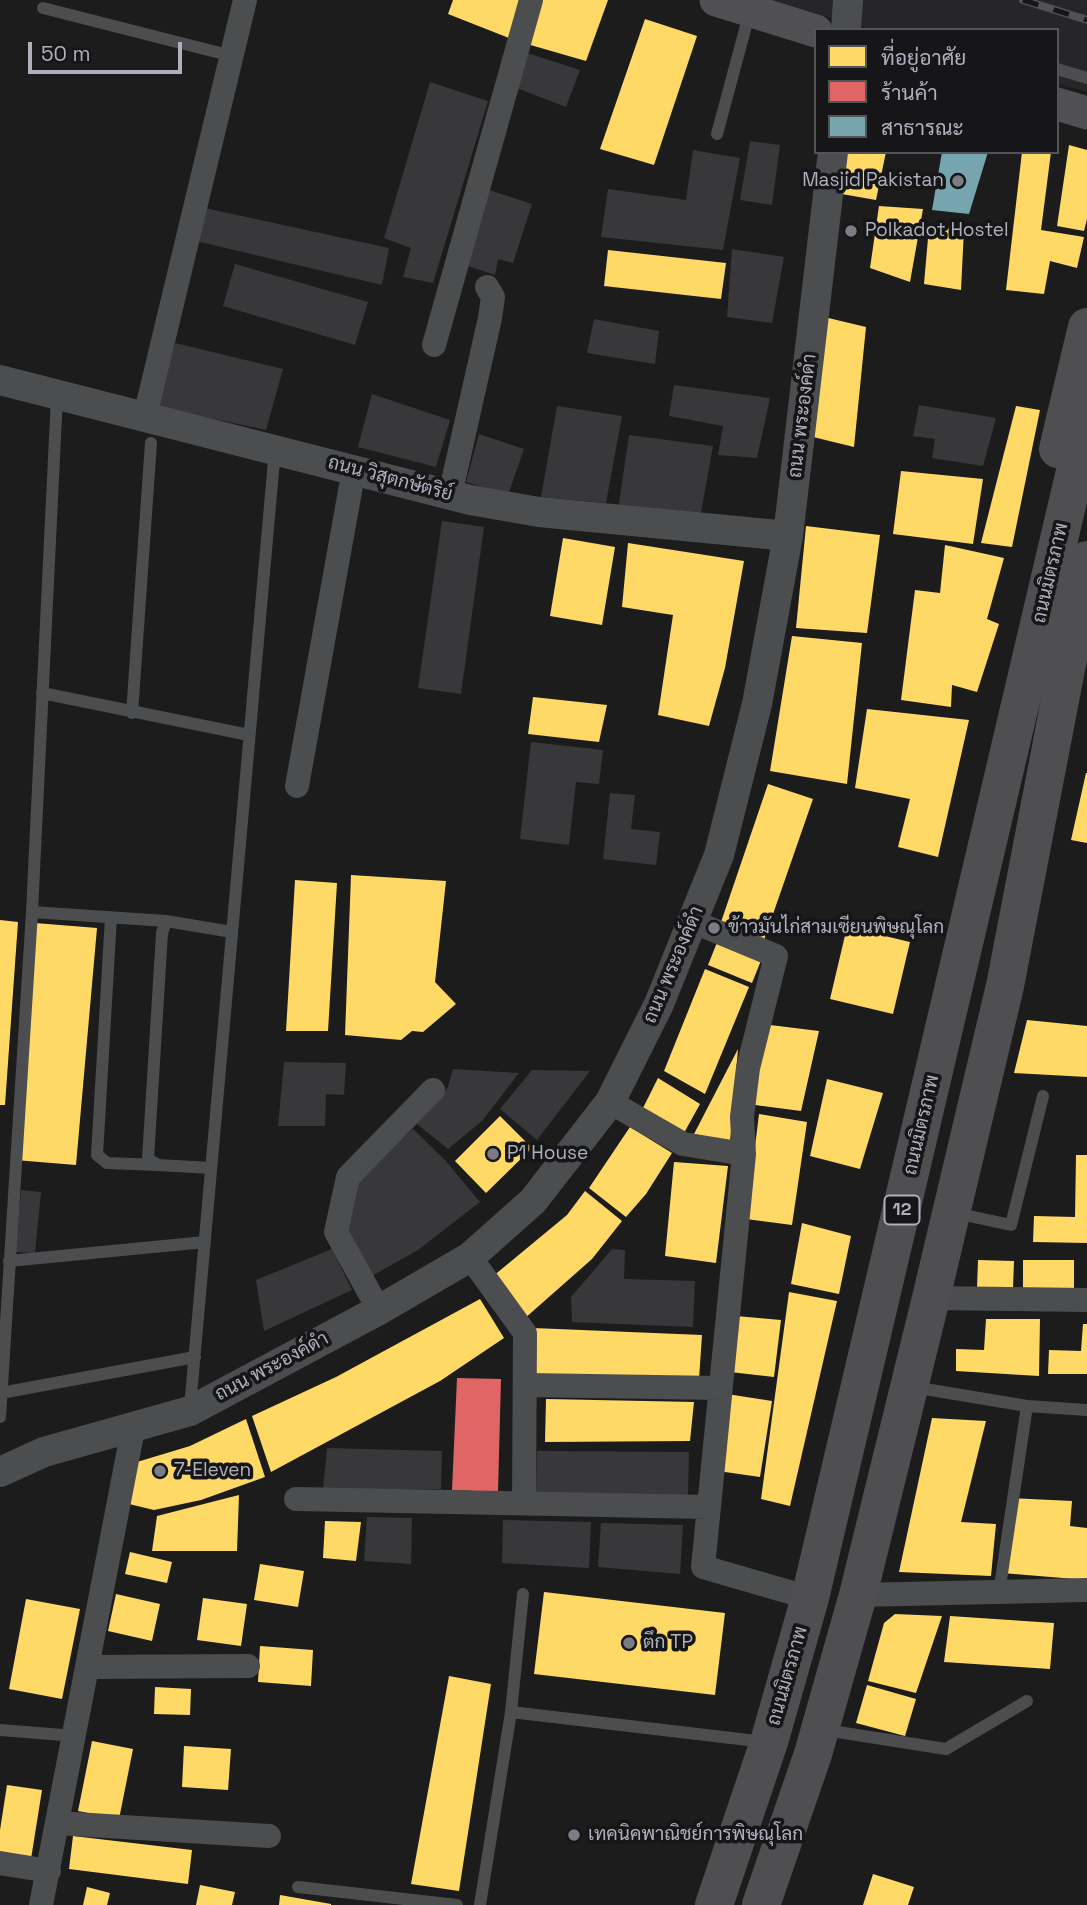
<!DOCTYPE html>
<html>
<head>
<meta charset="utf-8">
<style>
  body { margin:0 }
  #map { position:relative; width:1087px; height:1905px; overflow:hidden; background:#1c1c1c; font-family:"Space Grotesk",Sarabun,sans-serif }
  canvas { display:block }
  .legend { position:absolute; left:814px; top:28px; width:245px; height:126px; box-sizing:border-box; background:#161618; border:2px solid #53545a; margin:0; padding:9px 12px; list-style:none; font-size:21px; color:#aeb0bc }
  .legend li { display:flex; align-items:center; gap:14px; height:35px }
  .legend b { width:35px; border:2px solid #53545a }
  .scale { position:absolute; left:28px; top:42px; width:154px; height:32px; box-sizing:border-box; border:4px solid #aeb0bc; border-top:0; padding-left:9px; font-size:21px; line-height:24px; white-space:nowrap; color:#aeb0bc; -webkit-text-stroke:5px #161618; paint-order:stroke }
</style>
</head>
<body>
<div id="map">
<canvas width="1087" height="1905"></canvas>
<ul class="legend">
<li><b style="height:19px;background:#ffd966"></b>ที่อยู่อาศัย</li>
<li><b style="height:19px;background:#e06666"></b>ร้านค้า</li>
<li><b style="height:19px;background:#76a5af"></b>สาธารณะ</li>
</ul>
<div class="scale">50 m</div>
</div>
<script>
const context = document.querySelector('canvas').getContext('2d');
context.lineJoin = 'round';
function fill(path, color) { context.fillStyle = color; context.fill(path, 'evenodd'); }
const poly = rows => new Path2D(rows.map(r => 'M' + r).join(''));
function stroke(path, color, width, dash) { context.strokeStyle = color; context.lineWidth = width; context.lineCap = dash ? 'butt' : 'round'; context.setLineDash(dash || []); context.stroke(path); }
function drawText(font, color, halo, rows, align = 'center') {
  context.font = font + ' "Space Grotesk",Sarabun,sans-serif'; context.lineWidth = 7; context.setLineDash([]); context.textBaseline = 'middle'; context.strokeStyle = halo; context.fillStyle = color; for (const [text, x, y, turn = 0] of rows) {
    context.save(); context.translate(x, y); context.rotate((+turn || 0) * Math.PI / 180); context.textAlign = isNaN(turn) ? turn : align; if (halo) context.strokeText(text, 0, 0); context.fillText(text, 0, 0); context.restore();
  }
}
fill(poly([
  [770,0,1087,0,1087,92,1057,83,1057,30,872,30]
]), '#262628');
fill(poly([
  [453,0,525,0,514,40,448,14],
  [534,0,608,0,586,61,520,42],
  [645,19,697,36,654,165,600,149],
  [1069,145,1087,150,1087,219,1084,231,1057,226],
  [841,152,886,152,876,200,836,193],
  [1022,152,1051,152,1041,230,1084,237,1077,268,1050,261,1044,294,1006,290],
  [879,206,923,209,910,282,870,268],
  [929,227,964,229,961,290,924,284],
  [608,250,726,263,721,299,604,286],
  [820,316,866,327,854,447,809,436],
  [1016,406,1040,410,1012,547,981,543],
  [901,471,983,479,973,544,893,534],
  [806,526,880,535,867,633,796,628],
  [563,538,615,547,602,625,550,616],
  [628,543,744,561,725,668,709,726,658,715,673,615,622,607],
  [945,545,1004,558,987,619,999,624,977,692,952,685,951,707,901,700,915,590,940,593],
  [792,636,862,643,847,784,770,771],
  [533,697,607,705,599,742,528,734],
  [867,709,969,720,938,857,898,847,910,799,855,788],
  [1086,773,1087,773,1087,843,1071,840],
  [768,784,813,799,764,940,720,925],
  [351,875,446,881,435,982,456,1004,423,1032,412,1031,401,1040,345,1035],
  [295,880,337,883,328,1031,286,1031],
  [0,920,18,922,5,1105,0,1105],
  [35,923,97,928,76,1165,15,1160],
  [847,927,910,942,893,1014,830,999],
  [718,940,762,958,752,983,708,965],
  [705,969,749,987,705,1094,664,1071],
  [1027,1020,1087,1026,1087,1077,1014,1073],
  [762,1024,819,1031,801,1111,755,1105],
  [738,1049,730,1142,694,1134],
  [658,1078,700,1104,684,1133,643,1108],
  [827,1079,883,1093,860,1169,810,1156],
  [759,1114,807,1122,792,1225,746,1219],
  [500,1116,532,1148,486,1193,455,1161],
  [630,1127,672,1153,646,1194,626,1217,589,1188],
  [1076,1155,1087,1155,1087,1243,1033,1242,1034,1216,1075,1217],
  [674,1162,728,1166,716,1263,665,1256],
  [585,1191,622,1221,592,1259,524,1319,492,1277,567,1215],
  [802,1223,851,1236,839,1294,791,1284],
  [978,1260,1014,1261,1013,1289,977,1288],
  [1023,1260,1074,1260,1074,1291,1023,1292],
  [789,1292,837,1301,790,1506,761,1499],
  [480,1299,504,1338,440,1381,271,1472,252,1416,336,1377],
  [736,1316,781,1320,774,1377,730,1372],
  [986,1319,1040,1319,1039,1376,956,1371,956,1349,984,1350],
  [1083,1324,1087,1324,1087,1374,1048,1374,1049,1350,1081,1351],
  [533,1328,702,1335,699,1379,536,1374],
  [727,1394,772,1401,760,1477,718,1471],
  [546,1399,694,1402,690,1441,545,1442],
  [932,1418,986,1421,961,1522,996,1524,991,1576,899,1572],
  [246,1419,265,1477,201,1500,154,1510,129,1504,137,1462,190,1446],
  [239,1495,237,1551,152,1551,157,1516],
  [1010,1498,1072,1501,1070,1526,1087,1528,1087,1580,1002,1573],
  [325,1521,361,1522,356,1561,323,1558],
  [130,1552,172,1562,167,1583,125,1574],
  [260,1564,304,1571,298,1607,254,1600],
  [544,1592,725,1613,715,1695,534,1674],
  [116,1594,160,1604,152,1641,108,1631],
  [203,1598,247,1604,241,1646,197,1640],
  [26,1599,80,1609,62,1699,9,1689],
  [895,1614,942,1616,916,1693,868,1681,884,1623],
  [950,1616,1054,1623,1050,1669,944,1662],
  [260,1646,313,1650,311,1686,258,1682],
  [449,1676,491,1684,459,1891,411,1884],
  [867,1685,916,1699,905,1736,856,1723],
  [155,1687,191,1689,190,1715,154,1714],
  [92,1741,133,1749,119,1819,78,1811],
  [184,1746,231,1749,228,1790,182,1787],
  [7,1785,42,1790,31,1859,0,1854,0,1830],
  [73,1836,192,1850,188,1884,69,1869],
  [873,1874,914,1887,908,1905,863,1905],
  [200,1885,235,1892,232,1905,196,1905],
  [87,1887,110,1893,107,1905,83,1905],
  [280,1895,331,1904,331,1905,279,1905]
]), '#ffd966');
fill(poly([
  [457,1378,501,1379,498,1492,452,1490]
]), '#e06666');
fill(poly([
  [942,152,988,152,969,214,932,210]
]), '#76a5af');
fill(poly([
  [518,50,580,70,566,107,506,84],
  [430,82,488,101,433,283,403,277,411,248,384,238],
  [750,141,780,145,772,205,740,200],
  [693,150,740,158,723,250,601,237,608,189,686,200],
  [486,189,532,204,513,263,498,259,495,275,468,266],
  [205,208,389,248,382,285,196,241],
  [732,249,784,257,772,323,727,317],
  [235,264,368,302,355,345,223,306],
  [594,319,659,331,655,364,587,353],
  [175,343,283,369,266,430,158,407],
  [674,385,770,398,757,458,718,455,723,426,669,416],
  [372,394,450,420,436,467,358,447],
  [919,405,996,418,983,466,932,458,935,439,913,436],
  [557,406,622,416,606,503,541,497],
  [479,434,524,449,508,495,466,482],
  [629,435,713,446,700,518,618,510],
  [442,521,484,527,461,694,418,688],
  [531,742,603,750,599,784,576,782,569,845,520,839],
  [610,793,635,795,631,829,660,832,656,865,603,859],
  [284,1062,346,1063,344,1095,326,1094,325,1126,278,1126],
  [453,1069,519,1073,482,1121,448,1149,417,1124,448,1087],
  [532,1070,590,1071,537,1140,500,1109],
  [413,1129,445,1160,480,1202,418,1250,370,1277,343,1234,356,1179],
  [21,1190,41,1192,35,1253,15,1252],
  [332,1249,352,1290,264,1331,256,1280],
  [612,1249,625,1250,624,1279,695,1281,693,1327,572,1322,571,1297],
  [327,1448,442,1451,441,1489,323,1489],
  [537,1451,689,1452,688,1495,536,1495],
  [367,1517,412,1518,411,1564,364,1561],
  [503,1520,591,1522,589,1568,502,1563],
  [601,1523,683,1525,680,1574,598,1567]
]), '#38383a');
stroke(poly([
  [43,8,232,56],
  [1057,69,1087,78],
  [717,134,750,11],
  [42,693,249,735],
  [132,713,151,443],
  [32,912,166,921,232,932],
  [111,917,97,1155,107,1163,158,1165],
  [166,921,162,933,148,1159,158,1165,211,1168],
  [955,1213,1011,1225,1043,1096],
  [9,1261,205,1242],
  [913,1387,1027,1406,1087,1410],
  [1,1393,195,1357],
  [190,1407,275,449],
  [0,1417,32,912,57,396],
  [999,1593,1027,1406],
  [511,1712,523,1594],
  [0,1730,75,1736],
  [825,1730,946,1749,1027,1701],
  [298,1887,457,1905],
  [480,1905,511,1712,765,1742]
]), '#4c4d4f', 12);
stroke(poly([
  [434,345,531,0],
  [145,416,245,0],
  [450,495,490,318,493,297,487,287],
  [297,786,354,469],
  [694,922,776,956,748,1068,742,1117,744,1154],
  [610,1102,683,1144,744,1154,703,1567,810,1598],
  [470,1257,525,1333,524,1503],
  [931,1298,1087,1300],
  [379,1310,336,1232,348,1177,433,1090],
  [526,1385,720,1388],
  [296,1499,707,1507],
  [858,1595,1087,1590],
  [89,1667,248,1666],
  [58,1823,269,1836],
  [0,1863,49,1871],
  [41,1905,133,1429]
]), '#4c4d4f', 24);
stroke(poly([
  [846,30,848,0],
  [0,380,470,500,539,512,788,536],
  [0,1472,44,1452,190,1411,379,1310,470,1257,533,1201,610,1102,659,1004,719,855,757,704,788,536,833,152]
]), '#4c4d4f', 30);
stroke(poly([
  [716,0,816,31],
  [1057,104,1087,113]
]), '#505053', 33);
stroke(poly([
  [1058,449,1087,327],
  [714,1905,769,1742,810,1598,1087,420],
  [761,1905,813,1754,858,1595,931,1298,1005,986,1087,560]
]), '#4f4f52', 38);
const rail = poly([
  [1023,0,1087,20]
]);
stroke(rail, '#515255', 8);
stroke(rail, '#161618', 5, [16]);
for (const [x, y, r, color] of [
  [958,181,7,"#7b7c84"],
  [851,231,7,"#7b7c84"],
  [714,928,7,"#7b7c84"],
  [493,1154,7,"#7b7c84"],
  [160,1471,7,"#7b7c84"],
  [629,1643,7,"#7b7c84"],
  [574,1835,7,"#7b7c84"]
]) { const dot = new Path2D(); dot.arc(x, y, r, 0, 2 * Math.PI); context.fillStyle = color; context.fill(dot); stroke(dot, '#161618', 2.5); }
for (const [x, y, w] of [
  [902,1210,35]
]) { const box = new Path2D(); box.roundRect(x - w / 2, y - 14.5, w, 29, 5); context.fillStyle = '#161618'; context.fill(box); stroke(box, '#aeb0bc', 2); }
drawText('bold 18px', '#aeb0bc', null, [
  ["12",902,1210]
]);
drawText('19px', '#aeb0bc', '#161618', [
  ["Masjid Pakistan",944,181,"right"],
  ["Polkadot Hostel",865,231],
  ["ข้าวมันไก่สามเซียนพิษณุโลก",728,928],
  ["P1 House",507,1154],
  ["7-Eleven",174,1471],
  ["ตึก TP",643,1643],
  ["เทคนิคพาณิชย์การพิษณุโลก",588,1835]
], 'left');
drawText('19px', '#aeb0bc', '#161618', [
  ["ถนน พระองค์ดำ",803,416,-83],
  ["ถนน วิสุตกษัตริย์",390,479,15],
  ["ถนนมิตรภาพ",1051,573,-77],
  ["ถนน พระองค์ดำ",674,965,-67],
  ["ถนนมิตรภาพ",922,1125,-77],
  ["ถนน พระองค์ดำ",272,1367,-28],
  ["ถนนมิตรภาพ",788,1676,-74]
]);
</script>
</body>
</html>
